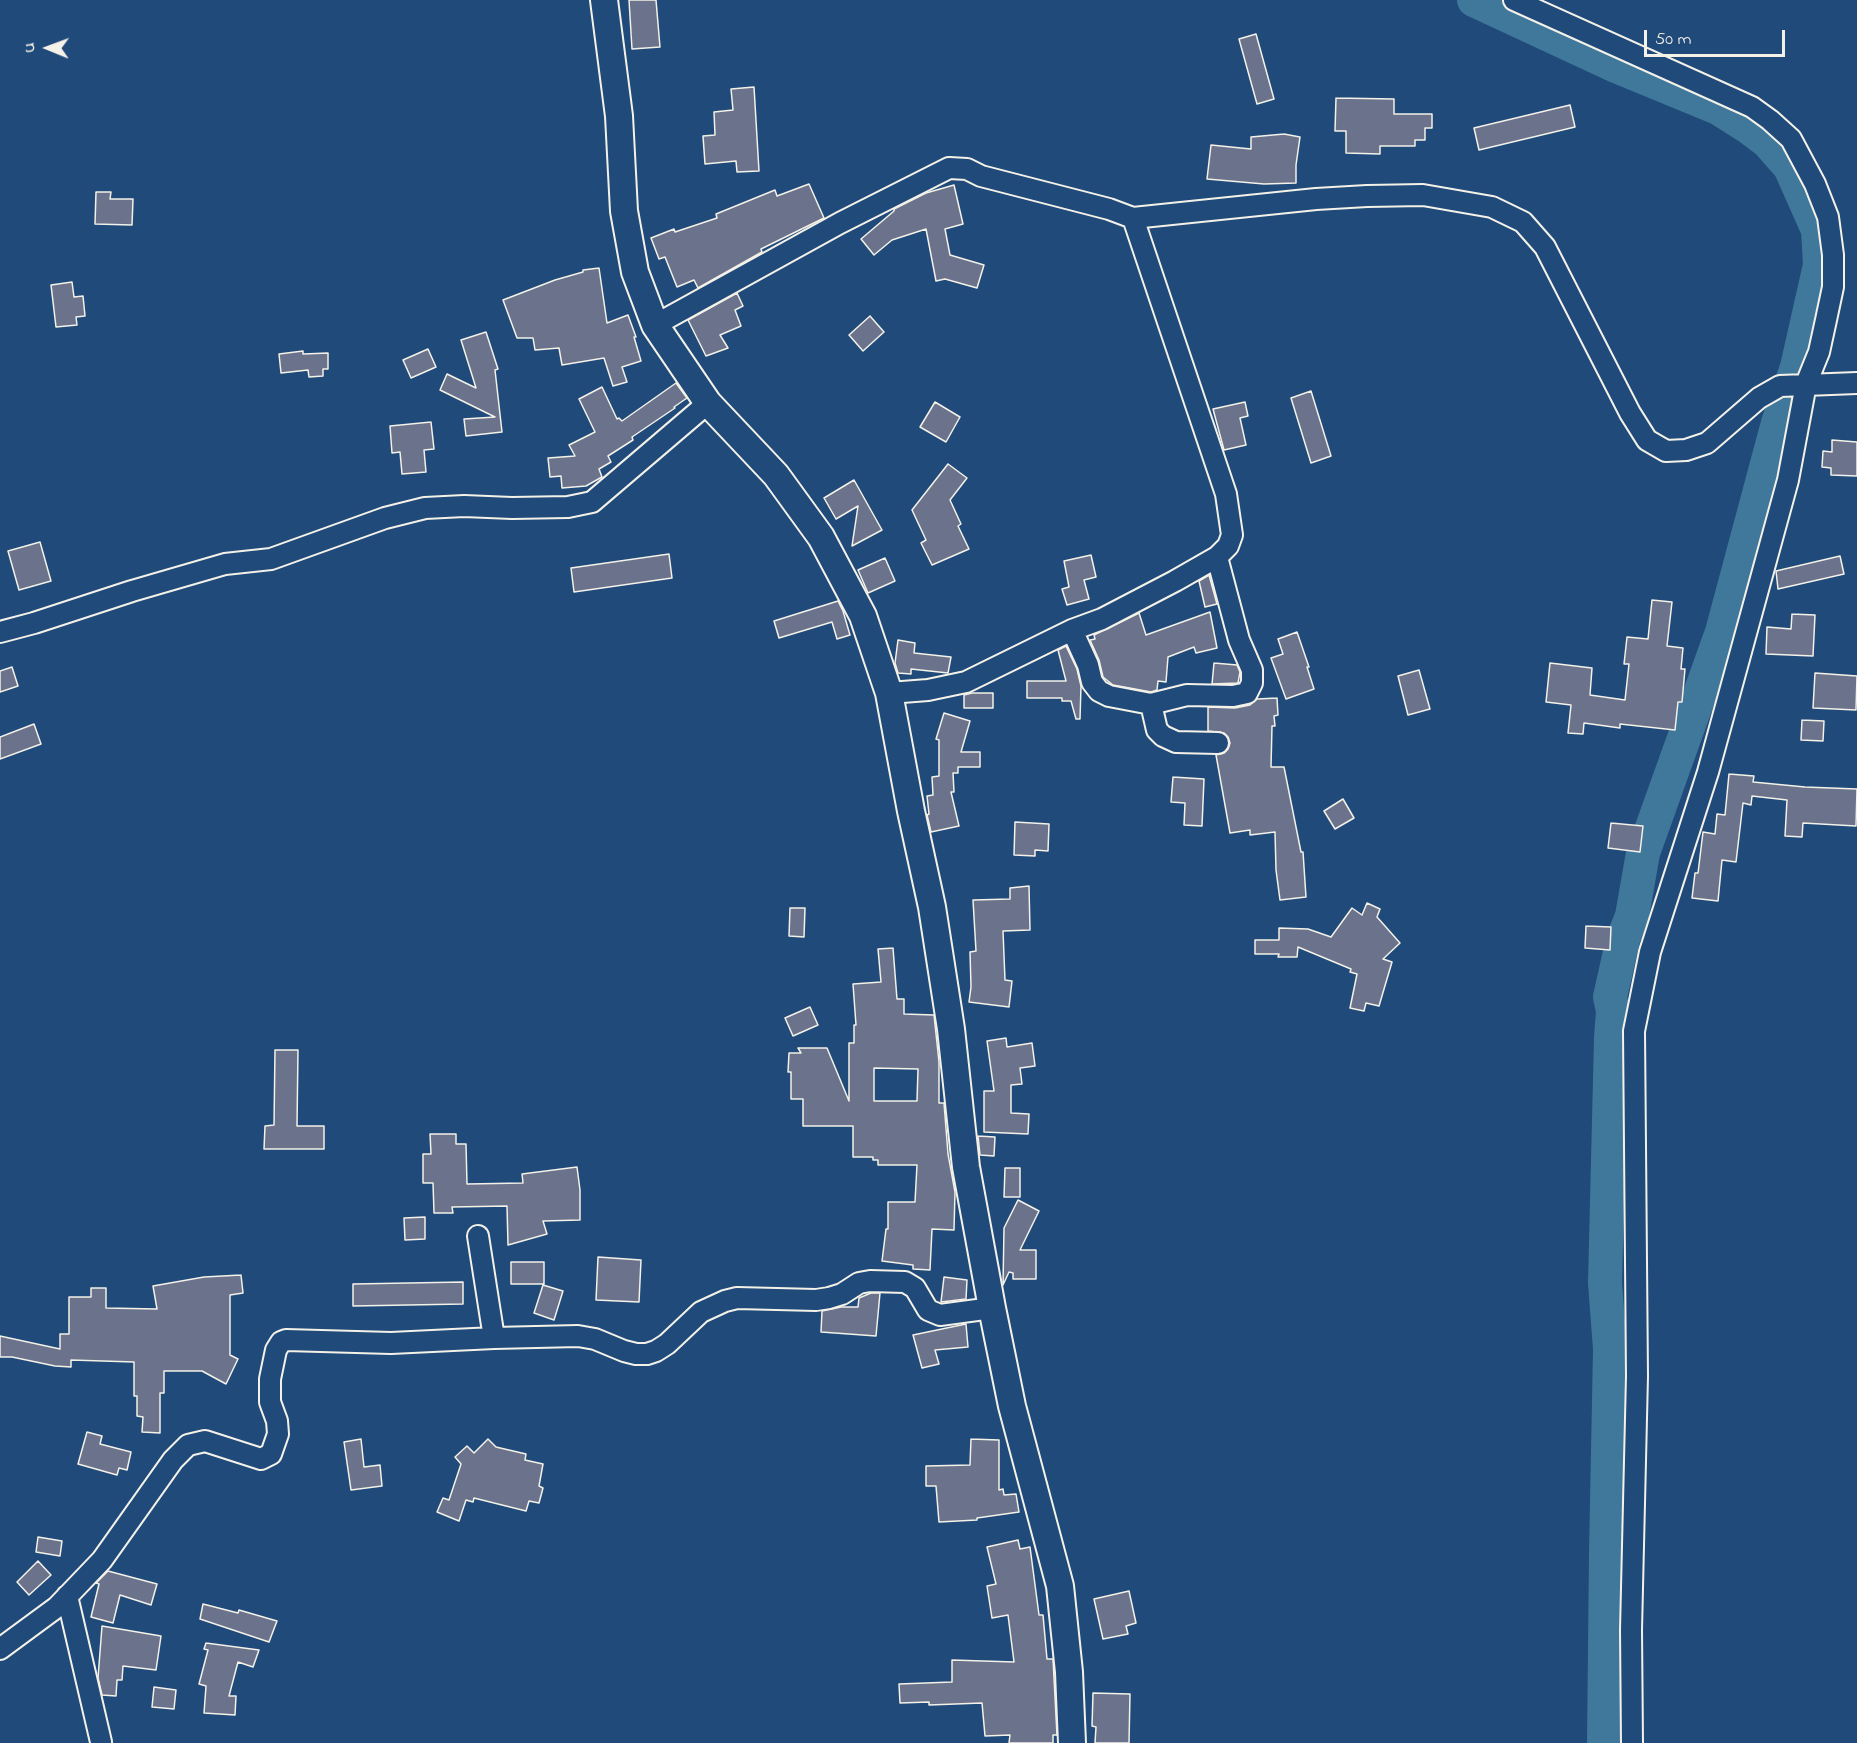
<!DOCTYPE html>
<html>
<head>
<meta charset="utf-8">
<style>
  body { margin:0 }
  #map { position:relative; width:1857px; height:1743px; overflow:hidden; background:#1f4a7a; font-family:"Indie Flower",sans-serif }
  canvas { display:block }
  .north { position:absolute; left:18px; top:18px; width:60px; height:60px; -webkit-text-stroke:4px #1f4a7a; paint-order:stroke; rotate:271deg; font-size:16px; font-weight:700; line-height:24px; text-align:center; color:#f4f1e8 }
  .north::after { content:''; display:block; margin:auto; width:21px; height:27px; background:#f4f1e8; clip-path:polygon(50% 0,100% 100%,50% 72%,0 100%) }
  .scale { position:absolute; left:1644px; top:30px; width:141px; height:27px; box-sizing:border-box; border:3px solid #f4f1e8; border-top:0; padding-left:8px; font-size:18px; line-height:21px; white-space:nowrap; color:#f4f1e8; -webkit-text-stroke:4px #1f4a7a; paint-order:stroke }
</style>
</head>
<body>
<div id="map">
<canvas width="1857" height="1743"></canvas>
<div class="north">U</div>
<div class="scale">50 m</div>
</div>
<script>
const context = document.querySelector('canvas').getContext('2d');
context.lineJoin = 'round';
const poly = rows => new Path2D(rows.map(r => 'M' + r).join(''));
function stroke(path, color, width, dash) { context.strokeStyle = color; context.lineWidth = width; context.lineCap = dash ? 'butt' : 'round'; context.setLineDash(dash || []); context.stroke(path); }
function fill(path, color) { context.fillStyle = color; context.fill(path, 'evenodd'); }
stroke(poly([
  [1474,0,1616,66,1718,108,1748,127,1768,142,1790,167,1818,230,1820,265,1797,367,1778,423,1722,632,1643,853,1632,916,1623,939,1610,997,1613,1011,1611,1038,1605,1283,1610,1349,1606,1553,1604,1743]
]), '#40789b', 34);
const building = poly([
  [629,0,656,0,660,47,632,49,629,0],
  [1256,34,1274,99,1257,104,1239,39,1256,34],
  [754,87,759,171,737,172,736,161,705,164,703,136,715,135,714,112,733,110,731,89,754,87],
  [1336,98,1394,99,1394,114,1432,114,1432,128,1425,128,1425,140,1415,140,1415,146,1380,146,1380,154,1346,153,1346,131,1335,131,1336,98],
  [1570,105,1575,127,1479,150,1474,128,1570,105],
  [1284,134,1300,137,1296,165,1296,183,1264,184,1207,179,1211,145,1251,149,1251,137,1284,134],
  [809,184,824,218,761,249,762,252,698,288,694,280,677,287,665,257,659,259,651,238,674,229,675,232,717,218,716,214,775,190,777,196,809,184],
  [954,185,963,224,945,229,950,255,984,265,977,288,945,279,936,281,926,229,892,240,874,255,861,239,894,211,894,209,926,193,954,185],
  [96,192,111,192,110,199,133,199,132,225,95,224,96,192],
  [599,268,607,323,628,315,636,337,634,337,641,361,622,367,627,382,613,386,604,358,562,365,559,348,535,350,533,338,517,338,503,300,555,280,583,272,583,270,599,268],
  [72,282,74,297,83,296,85,316,76,317,77,325,56,327,51,285,72,282],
  [737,293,743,306,735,310,741,326,720,335,728,348,706,356,688,320,737,293],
  [870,316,884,332,863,351,849,335,870,316],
  [486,332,498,369,495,370,502,432,466,436,464,419,495,417,440,390,447,374,476,388,461,340,486,332],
  [428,349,436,367,411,378,403,360,428,349],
  [303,351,303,354,328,353,328,369,323,369,323,376,309,377,308,370,281,373,279,354,303,351],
  [676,383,687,398,674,407,675,408,632,437,633,440,608,456,611,462,599,469,602,477,586,486,562,488,561,476,550,477,548,458,575,456,569,445,595,432,579,399,602,387,617,419,619,418,622,421,676,383],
  [1311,391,1331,456,1311,463,1291,398,1311,391],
  [935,402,960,417,946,442,920,427,935,402],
  [1245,402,1248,416,1240,418,1246,445,1224,450,1213,409,1245,402],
  [431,422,434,449,424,450,426,472,402,474,400,452,392,453,390,426,431,422],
  [1832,440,1857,442,1857,476,1831,475,1831,468,1822,467,1823,451,1832,452,1832,440],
  [948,464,967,478,950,500,961,524,958,526,969,549,932,565,921,543,926,540,912,510,948,464],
  [854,480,882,530,852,546,858,506,836,519,824,498,854,480],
  [40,542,51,581,19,590,8,551,40,542],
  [669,554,672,578,574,592,571,568,669,554],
  [1091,555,1096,577,1084,580,1089,599,1067,605,1062,589,1069,587,1064,561,1091,555],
  [1840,556,1844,574,1778,589,1776,571,1840,556],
  [885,558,895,581,868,593,858,570,885,558],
  [1209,575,1217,604,1205,607,1199,581,1209,575],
  [1652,600,1672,602,1667,646,1683,648,1681,669,1685,669,1682,702,1678,702,1675,730,1620,724,1620,728,1584,723,1583,734,1568,733,1571,705,1546,702,1550,663,1592,668,1590,695,1625,700,1629,664,1624,664,1627,637,1648,639,1652,600],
  [838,601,843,611,850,635,837,639,832,622,779,638,774,621,838,601],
  [1210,612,1217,648,1196,653,1194,647,1168,657,1166,682,1158,681,1157,690,1151,692,1113,685,1103,677,1099,660,1090,640,1095,639,1094,635,1139,613,1146,635,1210,612],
  [1792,614,1815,615,1813,656,1766,654,1767,627,1791,629,1792,614],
  [1297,632,1309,667,1307,667,1314,689,1286,699,1271,658,1283,654,1278,639,1297,632],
  [898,640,915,643,914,653,951,657,948,673,911,669,911,674,898,673,895,663,898,640],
  [1066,646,1077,669,1081,686,1080,719,1076,719,1071,701,1062,701,1062,698,1027,698,1027,681,1066,681,1058,650,1066,646],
  [1214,663,1237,665,1240,672,1238,683,1212,684,1214,663],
  [12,667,18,686,0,692,0,671,12,667],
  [1419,670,1430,709,1408,715,1398,676,1419,670],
  [1815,673,1857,676,1856,710,1813,708,1815,673],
  [972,693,993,693,993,708,964,708,964,695,972,693],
  [1277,698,1278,715,1274,716,1275,726,1272,726,1271,767,1284,767,1301,852,1303,852,1306,897,1280,900,1276,870,1275,832,1250,835,1250,830,1230,833,1216,755,1224,753,1228,749,1230,743,1228,737,1224,733,1208,731,1208,707,1235,708,1250,705,1257,699,1277,698],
  [944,713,970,721,961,752,980,752,980,767,958,767,958,773,953,773,954,792,951,792,959,826,931,832,927,815,929,814,927,796,933,795,932,777,939,776,939,740,936,739,944,713],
  [1802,720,1824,721,1823,741,1801,740,1802,720],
  [34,724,41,744,0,759,0,737,34,724],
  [1729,774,1754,776,1753,782,1805,787,1857,789,1856,826,1803,823,1802,837,1785,836,1787,800,1752,796,1751,805,1743,803,1736,862,1722,860,1718,901,1692,898,1695,873,1698,873,1703,832,1715,834,1717,814,1725,815,1729,774],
  [1173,777,1204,779,1202,826,1184,825,1185,803,1171,802,1173,777],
  [1343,799,1354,818,1335,829,1324,811,1343,799],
  [1015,822,1049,824,1048,851,1035,850,1035,856,1014,855,1015,822],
  [1611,823,1643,826,1640,852,1608,848,1611,823],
  [1029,886,1030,930,1003,931,1005,980,1012,981,1009,1007,969,1002,971,987,970,952,976,951,973,900,1010,899,1010,888,1029,886],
  [1367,903,1380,909,1377,917,1400,943,1383,959,1392,962,1379,1006,1366,1003,1364,1011,1350,1008,1357,974,1350,972,1351,969,1298,947,1297,957,1278,957,1279,954,1255,954,1255,940,1279,940,1279,928,1308,929,1331,937,1352,908,1362,915,1367,903],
  [790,908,805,908,804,937,789,936,790,908],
  [1586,926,1611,927,1610,950,1585,948,1586,926],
  [893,948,897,999,904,999,904,1014,934,1015,939,1062,939,1103,944,1103,948,1154,955,1192,954,1230,932,1229,930,1270,913,1269,913,1265,882,1261,886,1229,888,1229,888,1202,915,1202,917,1165,878,1165,878,1160,873,1160,873,1157,853,1157,853,1126,803,1126,803,1099,791,1099,791,1072,788,1072,789,1053,801,1053,798,1048,827,1048,849,1101,849,1043,854,1043,854,1025,856,1025,853,984,881,982,878,949,893,948],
  [874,1068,918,1069,917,1101,874,1101,874,1068],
  [810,1007,818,1025,793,1036,785,1018,810,1007],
  [1006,1038,1007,1047,1032,1043,1035,1066,1020,1068,1022,1084,1011,1085,1011,1113,1029,1114,1028,1134,984,1132,984,1091,994,1091,987,1041,1006,1038],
  [275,1050,298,1050,297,1126,324,1126,324,1149,264,1149,265,1126,274,1125,275,1050],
  [430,1134,456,1134,456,1144,466,1144,467,1184,523,1183,522,1174,577,1167,580,1190,580,1220,543,1221,547,1234,508,1245,507,1206,452,1207,453,1213,434,1213,433,1183,423,1183,423,1154,431,1154,430,1134],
  [978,1136,995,1137,994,1156,980,1155,978,1136],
  [1005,1168,1020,1168,1020,1197,1004,1197,1005,1168],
  [1018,1200,1039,1211,1020,1250,1036,1250,1036,1279,1013,1279,1013,1273,1009,1272,1003,1285,1004,1228,1018,1200],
  [425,1217,425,1239,405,1240,404,1218,425,1217],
  [598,1257,641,1260,639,1302,596,1300,598,1257],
  [511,1262,544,1262,544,1284,511,1284,511,1262],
  [241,1275,243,1293,230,1295,230,1355,238,1359,226,1384,202,1371,164,1371,164,1393,160,1393,160,1433,142,1432,143,1417,137,1416,137,1396,134,1396,134,1362,71,1360,71,1367,55,1366,12,1357,0,1357,0,1336,60,1349,60,1334,69,1334,69,1297,91,1297,91,1288,106,1288,106,1308,157,1309,153,1286,204,1277,241,1275],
  [944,1277,967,1280,966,1299,941,1302,944,1277],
  [463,1282,463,1304,353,1306,353,1284,463,1282],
  [543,1285,563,1291,554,1320,534,1313,543,1285],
  [871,1293,880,1293,876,1336,821,1332,822,1311,841,1307,858,1307,859,1298,871,1293],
  [966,1324,968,1347,935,1350,939,1364,922,1368,913,1335,966,1324],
  [87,1432,102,1436,100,1444,131,1452,127,1470,119,1468,117,1475,78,1464,87,1432],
  [361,1439,364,1467,380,1465,382,1486,351,1490,344,1442,361,1439],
  [488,1439,496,1447,526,1454,525,1460,543,1464,539,1486,543,1488,539,1503,529,1501,526,1511,474,1498,473,1502,466,1500,459,1521,437,1512,443,1498,449,1500,461,1464,455,1457,467,1446,474,1453,488,1439],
  [971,1439,999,1440,999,1490,1003,1489,1004,1495,1016,1494,1019,1512,977,1518,977,1520,939,1522,936,1486,926,1486,926,1466,970,1465,971,1439],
  [38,1537,62,1541,60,1556,36,1552,38,1537],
  [1018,1540,1020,1549,1030,1547,1039,1615,1043,1615,1047,1659,1053,1659,1057,1735,1053,1735,1053,1743,1009,1743,1010,1735,985,1736,982,1703,929,1705,929,1702,900,1703,899,1684,952,1682,952,1660,1014,1662,1008,1615,992,1618,987,1586,996,1584,987,1547,1018,1540],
  [38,1561,51,1575,29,1595,17,1582,38,1561],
  [108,1571,157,1584,151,1605,120,1595,113,1623,91,1617,99,1584,96,1583,108,1571],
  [1129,1591,1136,1623,1126,1626,1128,1634,1103,1639,1094,1599,1129,1591],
  [203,1604,238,1613,239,1610,277,1621,269,1642,200,1619,203,1604],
  [102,1626,161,1636,156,1670,123,1666,122,1680,117,1680,116,1696,102,1695,98,1678,102,1626],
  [206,1643,259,1650,253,1667,238,1662,229,1696,236,1696,235,1715,204,1713,206,1686,199,1684,208,1650,204,1649,206,1643],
  [154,1687,176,1690,174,1709,152,1707,154,1687],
  [1093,1693,1130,1694,1129,1743,1095,1743,1096,1727,1092,1726,1093,1693]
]);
fill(building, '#6b738c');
stroke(building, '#f4f1e8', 1.5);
const minor = poly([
  [1514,0,1752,107,1770,120,1791,139,1815,184,1828,217,1833,255,1833,287,1826,320,1819,352,1806,384,1788,480,1708,772,1650,952,1634,1031,1637,1376,1631,1630,1632,1743],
  [655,325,840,223,949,168,967,169,981,176,1109,209,1133,218,1316,199,1367,196,1423,195,1492,207,1523,222,1545,247,1630,413,1647,440,1666,451,1686,450,1707,443,1759,398,1780,386,1857,383],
  [1072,630,1088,665,1092,682,1099,691,1109,696,1151,704,1187,695,1233,696,1247,693,1252,683,1252,670,1239,640,1217,557],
  [0,632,34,623,132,591,225,564,271,559,385,518,425,508,464,506,512,508,568,507,592,502,708,403],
  [889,693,928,690,966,682,1072,630,1102,619,1175,581,1217,557,1228,546,1232,535,1226,494,1133,218],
  [1151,704,1157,730,1163,736,1176,742,1218,743],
  [478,1236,494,1338],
  [67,1596,101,1742],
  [0,1649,57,1607,102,1560,173,1460,188,1445,205,1441,261,1459,271,1454,278,1434,277,1421,270,1402,270,1379,276,1350,281,1342,286,1340,391,1343,494,1338,578,1336,595,1339,624,1351,636,1354,647,1354,656,1351,667,1344,701,1312,725,1301,737,1298,816,1300,829,1298,842,1294,859,1283,870,1281,905,1282,915,1288,928,1310,940,1315,992,1308]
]);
const tertiary = poly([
  [604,0,619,116,624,211,635,272,655,325,708,403,776,475,821,537,863,616,889,693,911,811,932,907,951,1029,966,1167,992,1308,1012,1406,1060,1586,1069,1672,1072,1743]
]);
stroke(minor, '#f4f1e8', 24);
stroke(tertiary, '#f4f1e8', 30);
stroke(minor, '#1f4a7a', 20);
stroke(tertiary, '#1f4a7a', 26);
</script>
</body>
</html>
